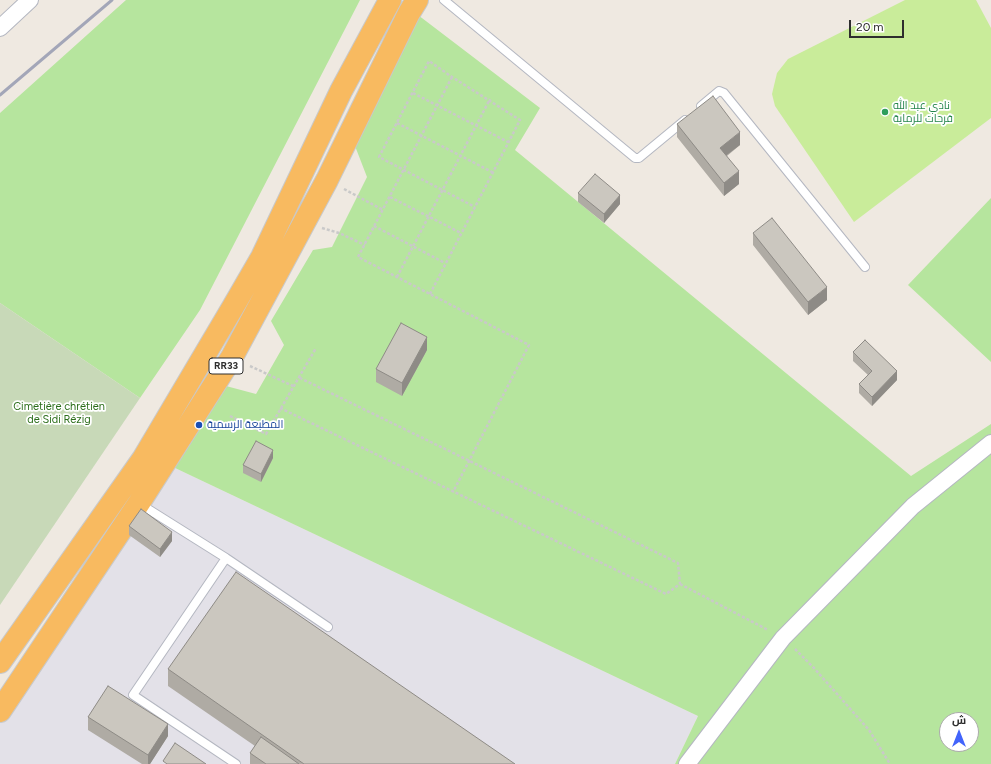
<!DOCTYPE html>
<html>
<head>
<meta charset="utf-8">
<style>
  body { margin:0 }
  #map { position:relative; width:991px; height:764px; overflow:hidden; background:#efe9e1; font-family:Figtree,Cairo,sans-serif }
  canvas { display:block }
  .north { position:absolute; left:939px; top:712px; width:40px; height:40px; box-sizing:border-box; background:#fff; border:1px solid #ababab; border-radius:50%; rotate:0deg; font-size:11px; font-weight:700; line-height:16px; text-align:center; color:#2e2e2e }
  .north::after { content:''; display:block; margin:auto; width:14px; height:18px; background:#4264fb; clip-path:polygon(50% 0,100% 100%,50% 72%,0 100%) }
  .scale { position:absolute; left:849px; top:20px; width:55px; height:18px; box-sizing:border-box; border:2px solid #2e2e2e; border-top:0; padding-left:5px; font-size:12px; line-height:14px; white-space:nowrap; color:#2e2e2e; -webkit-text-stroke:3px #fff; paint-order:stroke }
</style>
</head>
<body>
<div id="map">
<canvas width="991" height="764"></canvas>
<div class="north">ش</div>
<div class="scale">20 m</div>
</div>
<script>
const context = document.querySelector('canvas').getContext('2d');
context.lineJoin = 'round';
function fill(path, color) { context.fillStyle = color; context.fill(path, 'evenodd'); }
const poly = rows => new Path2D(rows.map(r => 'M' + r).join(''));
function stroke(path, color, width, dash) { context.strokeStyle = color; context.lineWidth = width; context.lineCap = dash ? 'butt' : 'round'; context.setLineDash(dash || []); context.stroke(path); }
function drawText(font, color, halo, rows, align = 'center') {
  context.font = font + ' Figtree,Cairo,sans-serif'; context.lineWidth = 3.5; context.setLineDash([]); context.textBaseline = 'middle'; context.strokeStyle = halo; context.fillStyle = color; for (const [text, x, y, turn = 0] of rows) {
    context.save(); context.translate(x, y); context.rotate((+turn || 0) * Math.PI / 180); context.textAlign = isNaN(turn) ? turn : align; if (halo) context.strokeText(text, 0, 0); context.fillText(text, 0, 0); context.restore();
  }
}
fill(poly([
  [173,467,698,716,675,764,0,764,0,702]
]), '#e3e1e8');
fill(poly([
  [126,0,360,0,200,310,140,398,0,303,0,113],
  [418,15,540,108,515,150,911,476,991,424,991,764,675,764,698,716,173,467,226,386,256,394,284,345,271,321,313,250,332,247,367,177,355,146],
  [947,720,971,720,971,744,947,744],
  [991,198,991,362,908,285]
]), '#b6e59e');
fill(poly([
  [0,303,140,398,0,605]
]), '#c8d9b8');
fill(poly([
  [905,0,976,0,991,28,991,118,854,222,775,106,772,94,777,73,788,59]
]), '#c9ec9a');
const service = poly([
  [444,0,635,158,639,158,685,120],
  [701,106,719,91,724,93,865,267],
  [140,504,226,558,328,627],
  [226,558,133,695,236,764]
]);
const minor = poly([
  [0,28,30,0],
  [687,764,783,638,913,506,991,443]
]);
const trunk = poly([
  [0,662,143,459,233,307,262,257,341,91,390,0],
  [0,711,139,503,232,357,327,180,409,13,417,0]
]);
stroke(service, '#b4b7c1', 10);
stroke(minor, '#b4b7c1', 18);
stroke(trunk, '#c9c9c9', 24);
stroke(poly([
  [452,77,358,257,529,345,453,492],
  [413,93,508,142],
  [397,123,492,172],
  [344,189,383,210],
  [390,197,461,233],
  [374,226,445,263],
  [322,228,339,233,365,245],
  [397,277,490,99],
  [430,294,520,120,452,77,429,61,379,157,475,207],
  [250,366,293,386],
  [280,408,666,594,680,584,678,563,298,377],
  [230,416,266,434,316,348],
  [680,584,768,630],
  [795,649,814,668,869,730,890,764]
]), '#c9c9c9', 2.5, [3, 2]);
stroke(service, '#fff', 8);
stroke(minor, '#fff', 16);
stroke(trunk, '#f8ba60', 22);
stroke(poly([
  [0,95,112,0]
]), '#a3a6b8', 3);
fill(poly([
  [677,124,740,145,727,156,739,184,724,196,677,137],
  [578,193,620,204,604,223,578,202],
  [753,233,827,300,808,315,753,245],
  [427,350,402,396,376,382,376,369],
  [853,352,897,380,872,406,859,393,859,384,868,375,853,361],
  [273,458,261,482,243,473,243,465],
  [129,526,172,541,160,557,129,535],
  [168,669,515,764,250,764,250,753,255,746,168,686],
  [88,717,168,736,150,764,142,764,88,730]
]), '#afaba4');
fill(poly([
  [740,132,740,145,720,160,720,148],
  [739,171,739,184,724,196,724,183],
  [620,195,620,204,604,223,604,214],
  [827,287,827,300,808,315,808,302],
  [427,337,427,350,402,396,402,383],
  [897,371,897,380,872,406,872,397],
  [273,450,273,458,261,482,261,474],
  [172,532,172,541,160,557,160,549],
  [168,724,168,736,150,764,148,764,148,755]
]), '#8e8b86');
const building = poly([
  [713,96,740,132,720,148,739,171,724,183,677,124,713,96],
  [595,174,620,195,604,214,578,193,595,174],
  [772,218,827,287,808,302,753,233,772,218],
  [401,323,427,337,402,383,376,369,401,323],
  [865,340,897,371,872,397,859,384,872,371,853,352,865,340],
  [256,441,273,450,261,474,243,465,256,441],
  [141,509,172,532,160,549,129,526,141,509],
  [236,572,515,764,304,764,168,669,236,572],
  [108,686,168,724,148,755,88,717,108,686],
  [261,737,299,764,266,764,250,753,261,737],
  [175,743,206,764,167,764,163,761,175,743]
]);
fill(building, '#cbc7bf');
stroke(building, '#8e8b86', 1);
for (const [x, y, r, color] of [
  [885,112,4,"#2e9e5b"],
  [199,425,4,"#1a4fb4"]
]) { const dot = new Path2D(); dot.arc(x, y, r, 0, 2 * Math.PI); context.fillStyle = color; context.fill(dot); stroke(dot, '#fff', 1.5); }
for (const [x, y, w] of [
  [226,366,34]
]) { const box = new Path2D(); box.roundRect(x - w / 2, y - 8, w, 16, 3); context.fillStyle = '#fff'; context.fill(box); stroke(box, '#2e2e2e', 1); }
drawText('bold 10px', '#2e2e2e', null, [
  ["RR33",226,366]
]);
drawText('11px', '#27864d', '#fff', [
  ["نادي عبد الله",893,106],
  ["فرحات للرماية",893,119]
], 'left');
drawText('11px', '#2c6e1b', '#fff', [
  ["Cimetière chrétien",59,407],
  ["de Sidi Rézig",59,420]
]);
drawText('11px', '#164399', '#fff', [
  ["المطبعة الرسمية",207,425]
], 'left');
</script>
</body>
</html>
